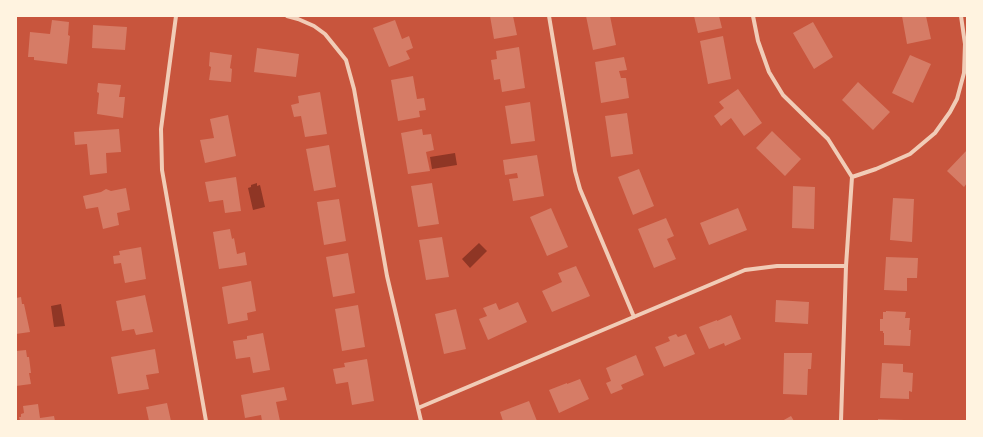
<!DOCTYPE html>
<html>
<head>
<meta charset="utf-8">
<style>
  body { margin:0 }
  #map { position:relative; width:983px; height:437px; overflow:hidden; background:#c8553d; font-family:"IBM Plex Sans",sans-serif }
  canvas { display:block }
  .frame { position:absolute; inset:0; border:17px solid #fff3e0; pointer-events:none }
</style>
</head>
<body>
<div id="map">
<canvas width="983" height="437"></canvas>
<div class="frame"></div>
</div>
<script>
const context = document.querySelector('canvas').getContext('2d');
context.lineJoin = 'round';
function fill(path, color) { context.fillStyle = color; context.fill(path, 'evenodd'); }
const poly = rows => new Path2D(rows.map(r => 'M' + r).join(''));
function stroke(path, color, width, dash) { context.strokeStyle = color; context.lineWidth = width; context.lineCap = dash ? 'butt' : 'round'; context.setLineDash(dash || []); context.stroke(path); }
fill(poly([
  [455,153,457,165,432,169,430,157],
  [257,183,257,186,260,185,265,207,253,210,248,188,251,187,251,185],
  [479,243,487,251,470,268,462,259],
  [61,304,65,326,54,327,51,306]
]), '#8f3625');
fill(poly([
  [490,16,513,16,517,35,494,39],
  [586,16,610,16,616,45,593,50],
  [694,16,719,16,722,28,698,33],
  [902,16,926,16,931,39,907,44],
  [52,20,69,22,68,35,70,36,67,64,34,60,34,57,28,57,30,32,50,34],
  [395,20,402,39,409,36,413,48,406,51,410,59,389,67,373,28],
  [813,22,833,57,814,69,793,33],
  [93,25,127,27,125,50,92,48],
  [723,36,731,79,708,84,700,41],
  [519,47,525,88,502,92,500,79,494,80,491,60,497,59,496,51],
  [257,48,299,54,296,77,254,72],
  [210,52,232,55,230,68,232,69,231,82,209,80,211,67,209,66],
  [910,55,931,64,913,103,892,93],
  [624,57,627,70,619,71,621,78,626,78,629,98,601,103,595,62],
  [413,76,417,99,424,98,426,110,419,111,420,117,398,121,391,80],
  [858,82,890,112,873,130,842,100],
  [98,83,121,85,119,97,125,97,123,118,97,114,99,93,97,92],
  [738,89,762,123,744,136,731,118,721,126,714,116,724,108,719,102],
  [320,92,327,134,305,137,301,116,294,117,291,105,299,103,298,96],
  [530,102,535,141,511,144,505,106],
  [627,113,633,154,611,157,605,116],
  [228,115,236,156,205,163,200,140,214,138,210,119],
  [119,129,121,152,106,153,107,173,90,175,87,144,75,145,74,132],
  [422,129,423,135,431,134,434,150,426,152,430,171,408,174,401,133],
  [772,131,801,159,785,176,756,148],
  [329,145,336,187,314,191,306,149],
  [967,150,967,183,964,187,947,171],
  [537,155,544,196,513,201,509,179,518,178,517,173,505,175,503,160],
  [639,169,654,206,633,215,618,177],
  [236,177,241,211,225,213,223,200,209,202,205,182],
  [432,183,439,224,418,227,411,186],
  [793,186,815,187,814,229,792,228],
  [126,188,130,210,117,213,119,225,103,229,98,207,86,209,83,196,101,192,106,189,111,191],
  [893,198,914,199,912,242,890,240],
  [339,199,346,241,324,245,317,202],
  [551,208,568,247,547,256,530,217],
  [738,208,747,230,709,245,700,223],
  [666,218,674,236,667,239,676,259,654,268,638,229],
  [230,229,232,239,234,238,237,254,245,252,247,265,219,269,213,232],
  [442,237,449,277,426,280,419,240],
  [141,247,146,279,125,283,121,263,114,264,113,256,120,255,119,251],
  [348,253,355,293,333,297,326,257],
  [886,257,918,258,917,278,907,278,907,291,884,290],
  [576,266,590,296,552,312,542,291,562,282,558,273],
  [251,281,256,311,247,313,248,320,228,324,222,287],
  [145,295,153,332,136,335,134,329,122,331,116,301],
  [21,297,22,304,24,304,30,332,16,334,16,298],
  [776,300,809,302,808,324,775,322],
  [518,302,527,322,488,340,479,319,487,316,483,308,496,303,499,310],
  [358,305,365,347,342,351,335,309],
  [456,309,466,349,444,354,435,314],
  [886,311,906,312,905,318,910,318,909,330,911,330,910,346,884,345,884,333,883,333,883,331,880,331,880,319,883,319,883,312,886,312],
  [731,315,741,339,725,346,724,343,709,349,699,327,717,320,717,321],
  [263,333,270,370,253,373,250,357,236,359,233,341,247,339,247,336],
  [676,334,678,337,686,334,695,354,664,367,655,347,670,341,668,337],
  [155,349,159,373,146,375,149,389,118,394,111,357],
  [26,350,27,357,29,357,31,373,29,373,31,384,16,386,16,351],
  [784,353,812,353,811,369,808,369,807,395,783,394],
  [636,355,644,375,621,385,623,389,611,394,606,383,611,381,606,368],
  [367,359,374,401,352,405,348,382,336,384,333,369,345,367,344,363],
  [882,363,903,364,903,372,913,373,912,392,909,391,909,399,880,398],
  [580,379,589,399,559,413,549,390,567,383,567,384],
  [284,387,287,400,276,402,280,421,262,421,261,415,245,418,241,395],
  [529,401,537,421,503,421,500,412],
  [167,403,171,421,149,421,146,407],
  [38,404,40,418,54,416,55,421,20,421,19,417,21,417,21,414,24,413,23,406],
  [791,416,794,421,782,421],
  [878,419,904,420,904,421,878,421]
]), '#d67c66');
stroke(poly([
  [176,16,161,129,162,170,206,421],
  [287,16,298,19,314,26,325,34,346,60,354,89,387,276,421,421],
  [549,16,575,171,580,189,634,317],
  [753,16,758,41,769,72,783,95,828,139,852,177,846,266,841,421],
  [852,177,876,169,910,154,935,133,950,112,957,99,964,73,965,44,961,16],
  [418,408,745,270,777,266,846,266]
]), '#f1ccb7', 4);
</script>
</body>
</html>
